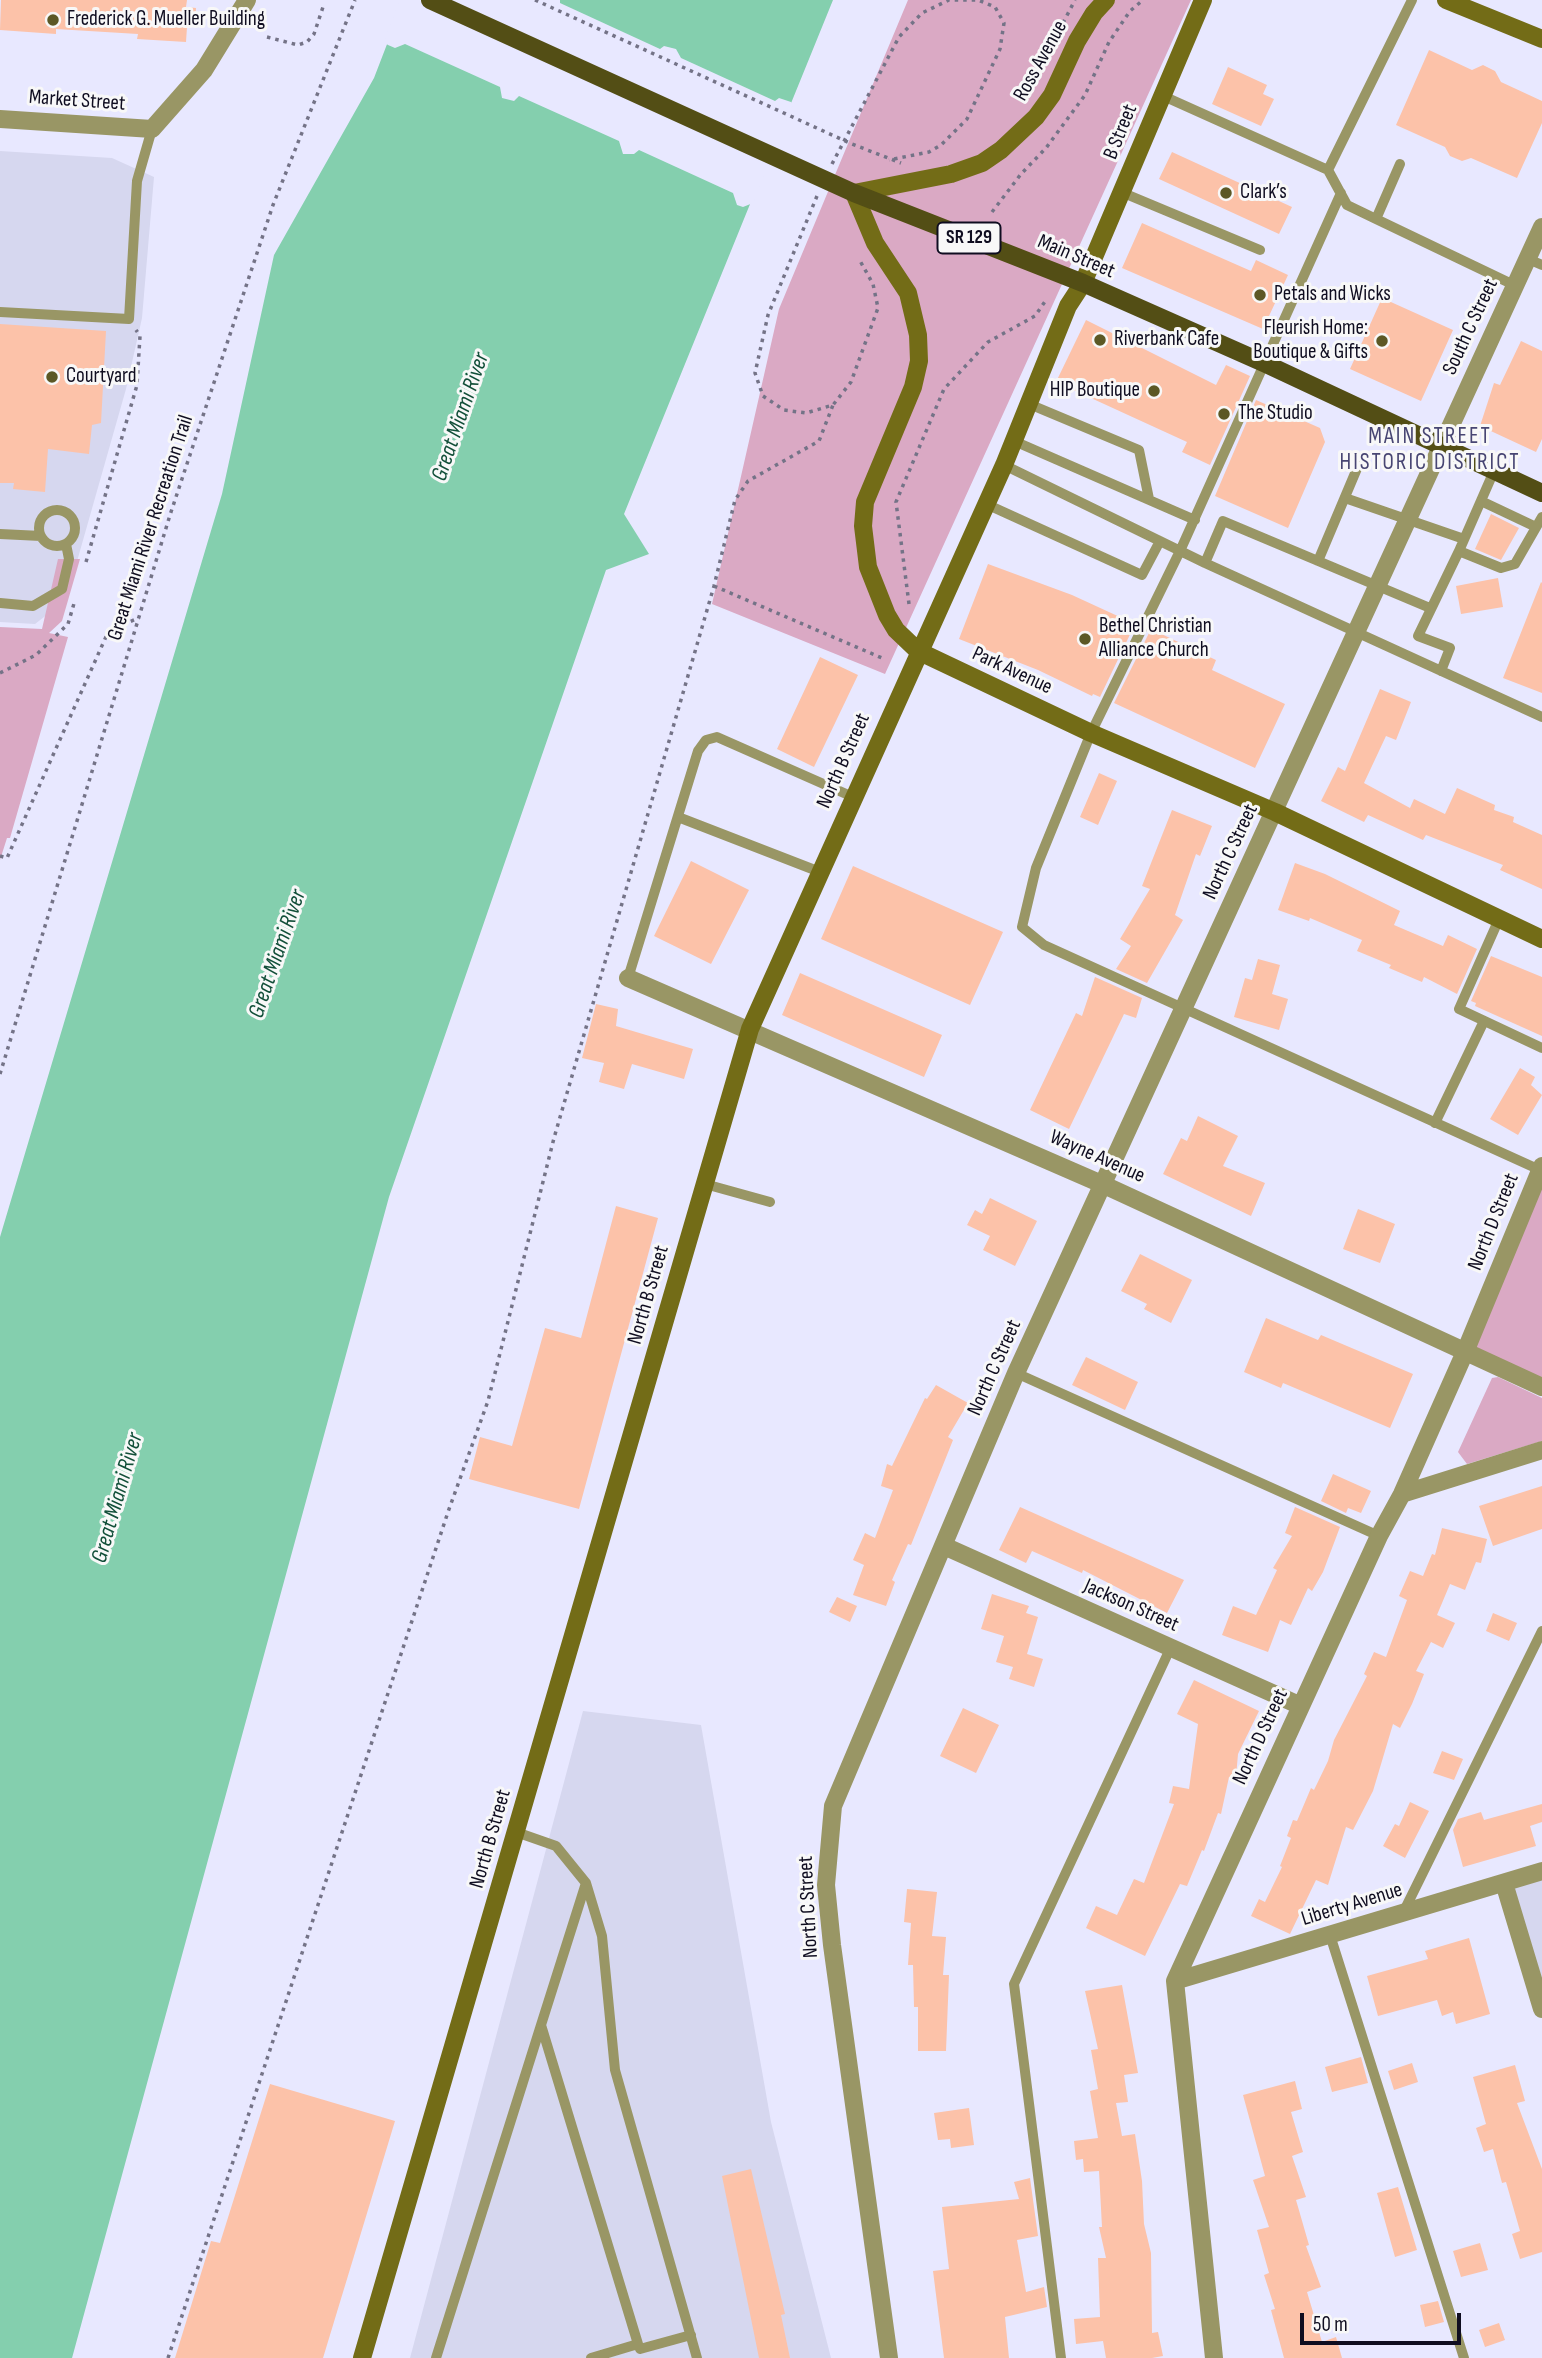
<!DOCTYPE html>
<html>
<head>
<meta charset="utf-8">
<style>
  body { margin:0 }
  #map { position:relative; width:1542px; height:2358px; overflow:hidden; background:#e8e8ff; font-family:"Sofia Sans Condensed",sans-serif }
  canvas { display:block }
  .scale { position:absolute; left:1300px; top:2313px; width:161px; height:32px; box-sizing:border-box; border:4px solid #0f0d20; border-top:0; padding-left:9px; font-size:21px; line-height:24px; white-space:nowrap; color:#0f0d20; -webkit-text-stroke:5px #f8f8f8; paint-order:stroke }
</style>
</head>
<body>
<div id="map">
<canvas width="1542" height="2358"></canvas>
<div class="scale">50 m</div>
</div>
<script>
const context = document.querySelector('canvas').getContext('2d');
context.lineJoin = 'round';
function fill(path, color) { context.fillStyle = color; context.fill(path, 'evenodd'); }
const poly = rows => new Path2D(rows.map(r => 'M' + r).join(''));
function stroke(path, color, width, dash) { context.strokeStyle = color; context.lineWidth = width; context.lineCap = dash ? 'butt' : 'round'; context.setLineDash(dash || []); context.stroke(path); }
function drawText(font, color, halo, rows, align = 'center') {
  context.font = font + ' "Sofia Sans Condensed",sans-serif'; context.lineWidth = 6; context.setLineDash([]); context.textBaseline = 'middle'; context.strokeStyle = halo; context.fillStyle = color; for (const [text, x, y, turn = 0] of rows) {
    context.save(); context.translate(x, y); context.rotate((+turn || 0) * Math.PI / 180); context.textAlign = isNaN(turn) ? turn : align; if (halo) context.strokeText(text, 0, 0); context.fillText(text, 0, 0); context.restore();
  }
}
fill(poly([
  [0,151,112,158,154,177,142,318,126,389,66,600,35,624,0,622],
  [583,1711,701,1725,771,2122,831,2358,410,2358],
  [1542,1871,1542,2009,1504,1883]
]), '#d6d7ef');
fill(poly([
  [908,0,1191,0,885,674,712,604,779,309],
  [58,559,80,559,62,621,49,633,68,637,10,838,7,838,0,860,0,627,42,629],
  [1542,1166,1542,1387,1465,1353],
  [1498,1377,1542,1398,1542,1441,1467,1464,1458,1452,1492,1378]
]), '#daa9c4');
fill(poly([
  [404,0,833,0,624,514,649,554,606,570,389,1197,72,2358,0,2358,0,1237,222,494,274,255,374,78]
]), '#84cfae');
fill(poly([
  [400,0,560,0,560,3,660,49,664,46,676,49,681,58,775,101,779,98,791,102,793,104,753,203,743,207,737,205,733,193,639,150,634,154,623,154,619,141,519,96,514,101,502,98,500,87,405,44,395,48,388,45,384,42]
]), '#e8e8ff');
fill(poly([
  [1,0,187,0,186,7,196,8,195,27,187,27,186,42,137,39,138,34,56,29,56,34,0,30],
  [1429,50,1472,70,1483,65,1495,71,1501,82,1542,101,1542,123,1517,178,1471,158,1462,161,1450,156,1445,147,1396,125],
  [1228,67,1267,85,1263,94,1274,99,1261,126,1212,104],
  [1172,152,1292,207,1279,234,1159,179],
  [1142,223,1251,271,1256,260,1288,275,1263,329,1122,268],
  [1382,298,1453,330,1421,401,1350,369],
  [1086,320,1216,385,1226,365,1250,376,1210,465,1182,452,1187,442,1056,382],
  [0,324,106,331,101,423,92,425,89,454,48,449,45,492,13,489,14,483,0,483],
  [1521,341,1542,351,1542,439,1536,452,1480,426,1494,383,1500,385],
  [1256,400,1320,428,1325,442,1288,528,1215,496],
  [1491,514,1519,528,1501,560,1475,549],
  [988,564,1072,595,1135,624,1100,697,1093,694,1092,696,1038,670,959,639],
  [1498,578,1503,607,1461,614,1456,586],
  [1541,582,1542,583,1542,693,1503,678],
  [1151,629,1216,660,1212,670,1285,704,1255,768,1114,703],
  [820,657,858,675,814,767,777,749],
  [1380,689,1411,702,1396,740,1386,736,1364,783,1410,808,1414,799,1445,814,1457,788,1495,805,1494,810,1514,817,1513,822,1542,835,1542,889,1500,870,1503,865,1426,835,1423,840,1368,815,1364,822,1321,801,1338,767,1345,771],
  [1099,773,1117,781,1098,825,1080,817],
  [1172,810,1212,826,1200,856,1196,854,1175,915,1183,920,1147,983,1116,969,1131,946,1120,939,1150,889,1142,886],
  [691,861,749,890,711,964,654,936],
  [1295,863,1325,874,1400,911,1394,925,1443,946,1448,935,1477,949,1457,994,1424,977,1422,982,1389,968,1391,965,1357,951,1362,940,1310,918,1309,921,1278,910],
  [853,866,1003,932,970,1005,821,939],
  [1491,956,1542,977,1542,1036,1475,1006,1476,1003,1471,1001],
  [1258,959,1280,965,1272,994,1288,999,1279,1030,1234,1017,1245,978,1252,980],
  [800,973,942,1035,924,1077,782,1015],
  [1095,977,1142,998,1136,1018,1124,1014,1069,1129,1030,1110,1076,1013,1082,1016],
  [596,1004,618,1009,616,1026,693,1049,684,1079,632,1064,624,1089,599,1082,604,1063,582,1058],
  [1520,1068,1535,1077,1531,1085,1542,1095,1518,1135,1490,1119],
  [1198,1116,1238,1136,1223,1166,1265,1183,1251,1216,1163,1174,1181,1138,1187,1141],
  [990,1198,1037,1221,1015,1266,983,1250,990,1236,967,1225,975,1210,982,1214],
  [616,1206,658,1218,579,1509,469,1479,480,1437,512,1446,545,1328,581,1338],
  [1358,1209,1395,1224,1380,1263,1343,1249],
  [1140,1254,1192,1280,1171,1323,1144,1309,1147,1304,1121,1291],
  [1266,1318,1318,1340,1321,1335,1413,1374,1390,1428,1283,1383,1281,1388,1244,1372],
  [1086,1357,1138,1382,1125,1410,1072,1385],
  [936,1385,968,1403,948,1437,953,1440,911,1545,908,1544,892,1580,895,1582,886,1606,853,1595,864,1565,853,1560,865,1533,875,1538,893,1490,881,1486,887,1464,892,1466,925,1398,927,1399],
  [1333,1474,1371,1491,1361,1513,1348,1508,1346,1513,1321,1501],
  [1542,1486,1542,1529,1493,1546,1479,1506],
  [1020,1507,1184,1580,1167,1613,1083,1570,1082,1573,1032,1551,1026,1563,999,1550],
  [1295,1507,1340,1527,1323,1572,1312,1591,1308,1588,1291,1625,1280,1620,1268,1652,1222,1635,1233,1606,1256,1615,1277,1570,1273,1568,1292,1536,1285,1533],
  [1442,1528,1487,1539,1481,1563,1476,1562,1465,1590,1450,1584,1437,1615,1455,1623,1443,1648,1431,1642,1416,1671,1424,1674,1412,1704,1400,1728,1393,1724,1373,1791,1353,1830,1346,1827,1328,1885,1316,1880,1290,1934,1251,1916,1259,1899,1265,1902,1282,1867,1280,1866,1291,1838,1287,1836,1293,1820,1297,1821,1311,1788,1314,1790,1328,1761,1334,1740,1367,1676,1364,1674,1374,1652,1386,1657,1407,1600,1399,1596,1410,1571,1423,1576,1432,1554,1435,1555],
  [992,1594,1029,1606,1026,1613,1038,1617,1027,1654,1043,1659,1034,1687,1009,1679,1013,1667,996,1662,1004,1636,981,1629],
  [837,1597,857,1606,850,1622,829,1612],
  [1493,1613,1517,1623,1509,1641,1486,1631],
  [1194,1680,1259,1711,1238,1754,1236,1777,1229,1777,1221,1814,1218,1813,1204,1851,1202,1850,1187,1886,1180,1884,1145,1956,1086,1928,1096,1906,1117,1915,1134,1879,1144,1883,1174,1804,1169,1803,1173,1786,1189,1789,1198,1724,1177,1714],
  [963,1708,999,1725,976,1773,940,1756],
  [1442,1751,1463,1759,1454,1780,1433,1773],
  [1410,1802,1429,1811,1405,1858,1383,1846,1395,1824,1399,1826],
  [1542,1804,1542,1822,1530,1826,1536,1846,1463,1867,1453,1830,1458,1819,1481,1812,1484,1820],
  [907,1889,937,1892,932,1936,946,1937,943,1975,949,1975,946,2051,918,2051,918,2007,914,2007,913,1965,908,1965,911,1923,904,1922],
  [1469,1938,1490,2014,1456,2024,1453,2012,1442,2016,1437,2000,1378,2016,1367,1976,1428,1959,1425,1951],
  [1122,1985,1138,2073,1124,2075,1128,2102,1116,2103,1122,2136,1135,2134,1142,2181,1144,2224,1151,2253,1152,2333,1158,2332,1163,2356,1152,2358,1106,2358,1103,2341,1076,2344,1074,2319,1100,2317,1098,2258,1106,2258,1099,2227,1102,2227,1099,2171,1084,2172,1083,2159,1076,2160,1074,2141,1098,2138,1090,2091,1098,2089,1091,2050,1098,2049,1085,1991],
  [1361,2057,1368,2083,1332,2092,1325,2067],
  [1412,2063,1418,2082,1394,2090,1388,2071],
  [1515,2065,1525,2101,1517,2103,1542,2169,1542,2252,1520,2259,1512,2234,1520,2231,1506,2182,1502,2183,1493,2149,1484,2152,1476,2128,1486,2124,1473,2077],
  [1295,2081,1302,2109,1291,2112,1303,2152,1292,2156,1306,2197,1296,2200,1309,2245,1306,2246,1321,2287,1307,2292,1322,2342,1336,2337,1342,2358,1284,2358,1271,2310,1275,2309,1264,2275,1269,2273,1257,2230,1269,2227,1253,2180,1265,2176,1243,2095],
  [270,2084,395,2121,323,2358,175,2358,211,2241,220,2243],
  [969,2108,974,2145,951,2148,950,2139,938,2140,934,2113],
  [751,2169,785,2314,781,2315,790,2358,759,2358,722,2176],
  [1030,2178,1038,2236,1017,2240,1026,2292,1044,2287,1047,2307,1005,2317,1009,2358,944,2358,933,2271,949,2269,942,2207,1019,2199,1014,2182],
  [1398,2187,1417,2250,1395,2257,1377,2193],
  [1480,2243,1488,2270,1461,2277,1453,2251],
  [1438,2301,1444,2322,1425,2327,1420,2305],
  [1499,2323,1505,2340,1485,2347,1479,2330]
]), '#fcc2a9');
stroke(poly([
  [535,0,852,144,901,163],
  [1063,23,1075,0],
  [267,37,298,45,307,42,314,34,324,4],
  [832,164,899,37,922,13,949,0,978,0,995,7,1004,23,1000,49,967,119,941,145,929,152,889,160],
  [817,196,768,315,755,373,763,396,784,410,806,413,833,405,851,382,878,308,873,284,859,259],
  [992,212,1021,174,1046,148,1085,95,1109,42,1130,11,1143,0],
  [86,562,137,385,140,336,136,330],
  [714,586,882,658],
  [909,604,896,502,944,389,988,342,1035,316,1046,300],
  [0,673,36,655,68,624,75,600],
  [0,856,7,858,109,630,139,618],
  [0,1074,170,515,273,205,355,0],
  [168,2358,448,1512,488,1401,554,1138,714,586,735,500,748,481,819,441,833,405]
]), '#747387', 3.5, [3.5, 5]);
stroke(poly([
  [1161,95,1328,170,1347,205,1376,219],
  [1400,164,1376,219,1516,286],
  [1328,170,1412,0],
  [1121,192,1260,250],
  [1341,193,1180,551,1091,733,1036,868,1022,927,1044,945,1540,1170],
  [1528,259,1542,265],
  [0,312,129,319,137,181,152,129],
  [1029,404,1139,450,1149,499],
  [1014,441,1195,520],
  [1004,465,1205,563,1542,717],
  [1494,471,1459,551,1501,568,1515,564,1542,517],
  [1345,498,1464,539],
  [1481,501,1536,527],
  [986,504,1142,575,1160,541],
  '39 528a18 18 0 1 1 36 0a18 18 0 1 1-36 0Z',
  [0,534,41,536],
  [1318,561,1361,459],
  [1205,563,1223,521,1430,608],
  [0,603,33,606,62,589,69,559,66,544],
  [1441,671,1450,648,1418,636,1459,551],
  [678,817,820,872],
  [1499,919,1459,1009,1542,1048],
  [628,978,698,751,706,740,717,737,853,797],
  [1435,1123,1484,1021],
  [705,1184,770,1202],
  [1016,1373,1379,1536],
  [516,1832,556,1846,586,1883,602,1936,615,2070,697,2358],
  [1403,1913,1542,1631],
  [1330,1935,1464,2358],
  [541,2025,586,1883],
  [640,2349,691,2335],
  [436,2358,541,2025,638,2344,591,2358],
  [1061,2358,1014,1984,1170,1649]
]), '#999665', 10);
stroke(poly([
  [0,119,152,129,204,70,247,0],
  [628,978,1104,1185,1542,1387],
  [1402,1494,1542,1450],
  [944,1546,1301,1706],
  [1504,1883,1542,2009],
  [1175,1981,1542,1871],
  [889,2358,832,1945,826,1885,833,1806,1016,1373,1542,227],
  [1214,2358,1175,1981,1379,1536,1402,1494,1465,1352,1542,1166]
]), '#999665', 18);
stroke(poly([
  [1106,0,1094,13,1077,41,1052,95,1036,117,1001,150,982,163,951,174,854,193,875,243,908,293,918,335,919,361,913,387,865,502,863,526,868,567,887,615,896,630,918,651,1091,733,1275,812,1542,939],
  [1446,0,1542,39],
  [362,2358,750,1029,1004,465,1068,306,1083,283,1203,0]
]), '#736c17', 18);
stroke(poly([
  [430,0,854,193,1083,283,1266,364,1542,493]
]), '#534e15', 18);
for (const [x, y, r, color] of [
  [53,20,7,"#5c5825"],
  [1226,193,7,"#5c5825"],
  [1260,295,7,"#5c5825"],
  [1100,340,7,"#5c5825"],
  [1382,341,7,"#5c5825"],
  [52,377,7,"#5c5825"],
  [1154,391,7,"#5c5825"],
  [1224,414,7,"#5c5825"],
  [1085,639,7,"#5c5825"]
]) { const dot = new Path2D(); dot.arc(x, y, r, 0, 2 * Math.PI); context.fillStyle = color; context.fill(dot); stroke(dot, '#f8f8f8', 2.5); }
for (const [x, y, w] of [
  [969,238,63]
]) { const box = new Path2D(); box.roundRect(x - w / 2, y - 15.5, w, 31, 5); context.fillStyle = '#f8f8f8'; context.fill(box); stroke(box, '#0f0d20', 2); }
drawText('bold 19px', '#0f0d20', null, [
  ["SR 129",969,238]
]);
drawText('21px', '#0f0d20', '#f8f8f8', [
  ["Frederick G. Mueller Building",67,20],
  ["Clark’s",1240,193],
  ["Petals and Wicks",1274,295],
  ["Fleurish Home:",1368,329,"right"],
  ["Boutique & Gifts",1368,353,"right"],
  ["Riverbank Cafe",1114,340],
  ["Courtyard",66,377],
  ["HIP Boutique",1140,391,"right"],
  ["The Studio",1238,414],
  ["Bethel Christian",1099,627],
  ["Alliance Church",1099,651]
], 'left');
drawText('21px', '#0f0d20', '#f8f8f8', [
  ["Ross Avenue",1041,61,-61],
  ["Market Street",77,101,4],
  ["B Street",1121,132,-68],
  ["Main Street",1076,257,23],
  ["South C Street",1471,327,-65],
  ["Great Miami River Recreation Trail",151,528,-72],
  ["Park Avenue",1012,671,25],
  ["North B Street",844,761,-66],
  ["North C Street",1231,852,-65],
  ["Wayne Avenue",1097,1157,24],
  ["North D Street",1494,1222,-68],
  ["North B Street",649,1295,-74],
  ["North C Street",995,1368,-66],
  ["Jackson Street",1131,1606,24],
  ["North D Street",1261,1737,-65],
  ["North B Street",491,1839,-74],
  ["Liberty Avenue",1352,1905,-17],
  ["North C Street",809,1907,-93]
]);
drawText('italic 23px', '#124f39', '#f8f8f8', [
  ["Great Miami River",461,417,-71],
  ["Great Miami River",278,954,-71],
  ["Great Miami River",118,1498,-74]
]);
context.letterSpacing = '2px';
drawText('23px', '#484673', '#f8f8f8', [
  ["MAIN STREET",1430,437],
  ["HISTORIC DISTRICT",1430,463]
]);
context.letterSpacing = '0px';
</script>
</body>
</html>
